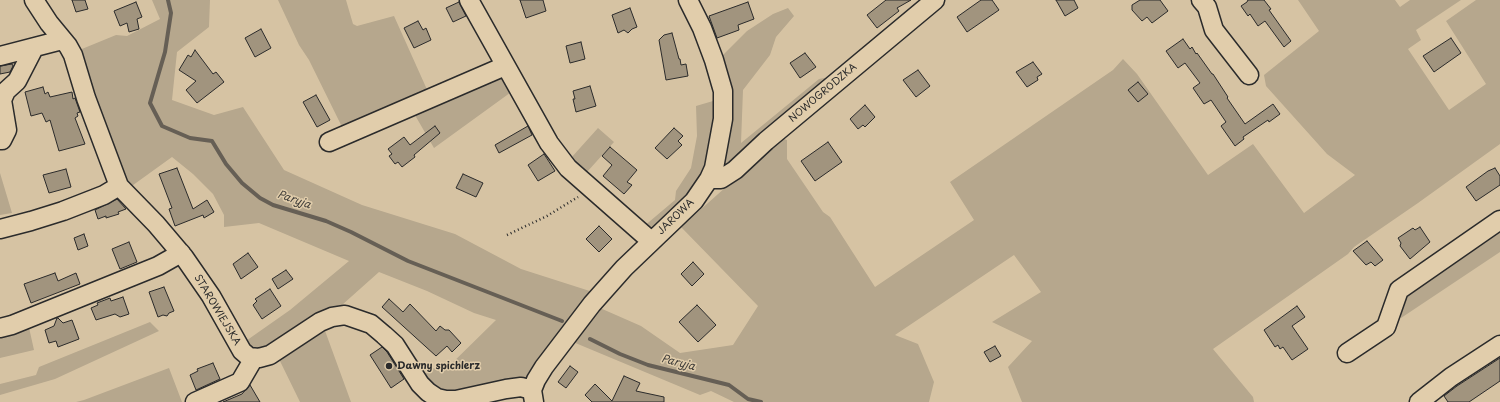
<!DOCTYPE html>
<html>
<head>
<meta charset="utf-8">
<style>
  body { margin:0 }
  canvas { display:block; background:#d6c3a3 }
</style>
</head>
<body>
<canvas width="1500" height="402"></canvas>
<script>
const context = document.querySelector('canvas').getContext('2d');
context.lineJoin = 'round';
function fill(path, color) { context.fillStyle = color; context.fill(path, 'evenodd'); }
const poly = rows => new Path2D(rows.map(r => 'M' + r).join(''));
function stroke(path, color, width, dash) { context.strokeStyle = color; context.lineWidth = width; context.lineCap = dash ? 'butt' : 'round'; context.setLineDash(dash || []); context.stroke(path); }
function drawText(font, color, halo, rows, align = 'center') {
  context.font = font + ' "Playpen Sans",sans-serif'; context.lineWidth = 3; context.setLineDash([]); context.textBaseline = 'middle'; context.strokeStyle = halo; context.fillStyle = color; for (const [text, x, y, turn = 0] of rows) {
    context.save(); context.translate(x, y); context.rotate((+turn || 0) * Math.PI / 180); context.textAlign = isNaN(turn) ? turn : align; if (halo) context.strokeText(text, 0, 0); context.fillText(text, 0, 0); context.restore();
  }
}
fill(poly([
  [152,0,210,0,209,27,177,52,172,100,214,115,243,107,284,170,362,205,455,234,521,269,596,293,532,376,512,379,453,396,436,392,421,376,434,368,442,373,496,320,474,313,427,291,379,272,333,313,266,351,251,349,243,343,290,310,349,261,259,223,224,227,224,215,213,194,193,174,172,157,129,188,77,51,116,35,127,36,160,19],
  [278,0,346,0,353,24,357,26,394,16,429,94,344,131,309,60,299,45],
  [1298,0,1395,0,1400,7,1410,0,1461,0,1416,30,1421,40,1408,49,1449,110,1486,84,1446,21,1476,0,1500,0,1500,144,1418,203,1354,247,1348,254,1213,349,1253,397,1254,402,1022,402,1008,367,1032,341,992,322,1041,292,1014,255,895,335,918,344,934,382,929,402,734,402,711,391,700,395,573,342,600,308,641,326,680,353,733,345,758,306,681,227,781,138,787,140,787,159,823,212,830,217,875,287,974,220,950,182,1113,70,1123,59,1137,74,1208,175,1253,144,1304,213,1355,175,1327,154,1266,86,1264,75,1319,31],
  [788,8,794,16,776,37,770,55,743,90,741,143,819,79,835,76,729,168,721,162,728,141,732,113,731,87,722,56,747,31,773,14],
  [499,73,514,90,434,148,412,110],
  [713,101,714,121,711,154,696,187,650,235,643,227,675,200,676,191,691,168,697,136,696,106],
  [598,128,614,142,587,172,571,158],
  [0,173,12,213,0,215],
  [1500,227,1500,252,1401,318,1396,308,1404,293],
  [150,322,159,331,55,379,0,395,0,384,36,375,39,367],
  [28,323,34,350,0,358,0,332],
  [324,328,351,402,300,402,278,357],
  [169,368,182,402,76,402,84,400]
]), '#b6a78d');
stroke(poly([
  [168,0,171,13,165,52,150,103,162,126,190,138,212,141,226,164,242,183,260,198,273,205,326,221,351,232,408,261,562,321],
  [590,339,620,354,648,365,729,385,748,399,761,402]
]), '#665f55', 4);
const building = poly([
  [72,0,85,0,88,9,76,12,72,0],
  [520,0,543,0,546,11,526,18,520,0],
  [886,0,911,0,897,8,899,11,877,28,867,15,886,0],
  [981,0,992,0,999,10,967,32,957,17,981,0],
  [1056,0,1074,0,1078,8,1065,16,1056,0],
  [1140,0,1160,0,1168,11,1152,23,1147,17,1142,21,1132,10,1132,5,1140,0],
  [1248,0,1264,0,1271,9,1269,10,1291,41,1284,47,1265,21,1258,26,1250,14,1248,16,1241,6,1247,2,1248,0],
  [136,2,142,17,137,19,139,29,129,32,127,23,120,26,114,11,136,2],
  [459,2,466,16,453,22,446,8,459,2],
  [748,2,754,19,738,25,739,30,717,38,709,16,748,2],
  [630,8,637,27,632,29,628,33,624,30,618,33,612,15,630,8],
  [418,21,423,30,426,28,431,40,414,48,404,28,418,21],
  [261,29,271,48,255,57,245,38,261,29],
  [672,33,679,59,680,59,681,65,686,64,688,76,666,80,659,40,664,35,672,33],
  [1451,38,1461,53,1434,72,1423,56,1451,38],
  [1183,39,1190,49,1192,47,1196,54,1197,53,1212,74,1213,74,1228,97,1227,98,1245,124,1273,104,1280,114,1269,122,1268,120,1243,137,1244,139,1235,146,1221,126,1226,122,1211,100,1204,104,1193,88,1200,83,1185,63,1178,68,1166,51,1183,39],
  [581,42,585,59,570,63,566,46,581,42],
  [195,50,213,74,216,72,224,82,197,103,186,90,196,81,179,70,188,55,191,57,195,50],
  [805,53,816,67,800,78,790,63,805,53],
  [1033,62,1042,74,1037,77,1038,80,1027,87,1016,72,1033,62],
  [12,64,13,66,10,72,0,74,0,66,12,64],
  [918,70,930,86,916,97,903,80,918,70],
  [1138,82,1148,94,1138,102,1128,90,1138,82],
  [590,86,596,106,576,112,573,99,575,99,573,91,590,86],
  [43,87,45,94,48,92,50,97,72,92,73,99,75,98,80,112,77,113,78,116,75,118,85,144,59,151,50,120,46,122,42,113,31,116,25,92,43,87],
  [316,95,330,120,317,127,303,102,316,95],
  [865,105,875,117,865,127,863,125,858,129,850,119,865,105],
  [435,126,440,133,414,155,415,157,402,167,398,162,395,164,389,156,392,154,388,149,404,137,410,145,435,126],
  [528,126,532,135,499,153,495,145,528,126],
  [674,128,683,136,678,141,682,145,667,159,655,148,674,128],
  [828,142,842,162,815,181,801,161,828,142],
  [610,147,637,170,627,182,632,185,624,194,603,176,612,165,602,156,610,147],
  [544,154,555,171,538,181,528,165,544,154],
  [177,168,193,209,207,200,214,212,204,218,203,215,175,226,169,209,172,208,159,174,177,168],
  [1495,168,1500,176,1500,185,1476,201,1466,187,1488,171,1495,168],
  [66,169,71,187,49,193,43,175,66,169],
  [463,174,483,183,476,197,456,188,463,174],
  [117,199,126,209,118,212,119,214,106,218,106,216,98,219,95,210,117,199],
  [599,226,612,239,599,252,586,239,599,226],
  [1420,227,1430,242,1410,259,1400,246,1401,243,1398,238,1413,228,1415,230,1420,227],
  [84,234,88,246,78,250,74,238,84,234],
  [1367,241,1383,260,1375,266,1371,262,1366,265,1353,251,1367,241],
  [129,242,137,262,120,269,112,249,129,242],
  [248,253,258,267,241,279,233,264,248,253],
  [693,262,704,274,692,286,681,274,693,262],
  [286,270,293,279,278,289,272,279,286,270],
  [55,273,58,281,76,273,80,284,31,303,24,284,55,273],
  [164,287,174,311,169,313,167,316,163,315,158,317,149,292,164,287],
  [270,289,281,306,262,319,253,305,257,301,255,299,270,289],
  [123,297,129,314,120,317,115,314,96,320,91,308,98,305,97,303,110,298,111,301,123,297],
  [389,299,403,312,410,304,436,331,440,326,445,330,449,330,461,343,452,352,447,346,436,356,382,307,389,299],
  [697,305,716,325,698,342,679,322,697,305],
  [1297,306,1305,317,1292,326,1308,349,1292,360,1283,347,1280,349,1278,345,1275,347,1264,330,1297,306],
  [57,318,58,318,63,323,72,320,79,339,58,347,56,341,49,343,45,330,54,326,57,318],
  [995,346,1001,356,990,362,984,352,995,346],
  [382,347,387,352,404,379,391,388,370,355,382,347],
  [1500,358,1500,381,1469,402,1448,402,1444,396,1457,386,1500,358],
  [213,363,220,379,196,390,190,375,198,371,197,369,213,363],
  [570,366,578,372,566,388,558,382,570,366],
  [624,376,640,383,636,391,664,397,664,402,592,402,585,395,595,384,612,401,624,376],
  [250,385,260,402,223,402,242,394,250,385]
]);
fill(building, '#a1947e');
stroke(building, '#2b2b2b', 1);
const minor = poly([
  [34,0,49,23,68,46,73,55,86,98,119,186,156,224,184,257,211,296,242,351,249,357,259,358,270,355,320,322,332,317,345,315,371,324,384,335,395,345,420,384,428,392,437,398,446,400,456,400,506,389,521,387,532,390],
  [469,0,549,143,568,168,651,241],
  [1201,0,1207,7,1214,30,1249,75],
  [0,56,62,40],
  [0,140,2,140,7,130,2,100,6,91,17,81,34,48],
  [329,142,505,66],
  [709,179,721,179,735,170,766,141,935,0],
  [0,229,31,221,63,211,104,195,119,186],
  [0,328,12,325,158,266,181,253],
  [1347,353,1386,327,1399,290,1500,220],
  [195,402,240,382,254,358],
  [534,402,532,390,536,380,544,367,592,304,624,268,694,201,709,179,714,168,723,119,723,91,714,60,702,28,688,0],
  [1419,402,1451,377,1500,345]
]);
stroke(minor, '#2b2b2b', 21);
stroke(poly([
  [507,235,547,216,578,197]
]), '#2b2b2b', 2.5, [1, 3]);
stroke(minor, '#e1cdab', 18);
for (const [x, y, r, color] of [
  [389,366,4,"#2b2b2b"]
]) { const dot = new Path2D(); dot.arc(x, y, r, 0, 2 * Math.PI); context.fillStyle = color; context.fill(dot); stroke(dot, '#e1cdab', 1.5); }
drawText('10px', '#2b2b2b', '#e1cdab', [
  ["NOWOGRODZKA",823,93,-40],
  ["JAROWA",676,217,-44],
  ["STAROWIEJSKA",217,310,59]
]);
drawText('bold 10px', '#2b2b2b', '#e1cdab', [
  ["Dawny spichlerz",397,366]
], 'left');
drawText('italic 11px', '#44413c', '#e1cdab', [
  ["Paryja",294,200,19],
  ["Paryja",678,363,14]
]);
</script>
</body>
</html>
